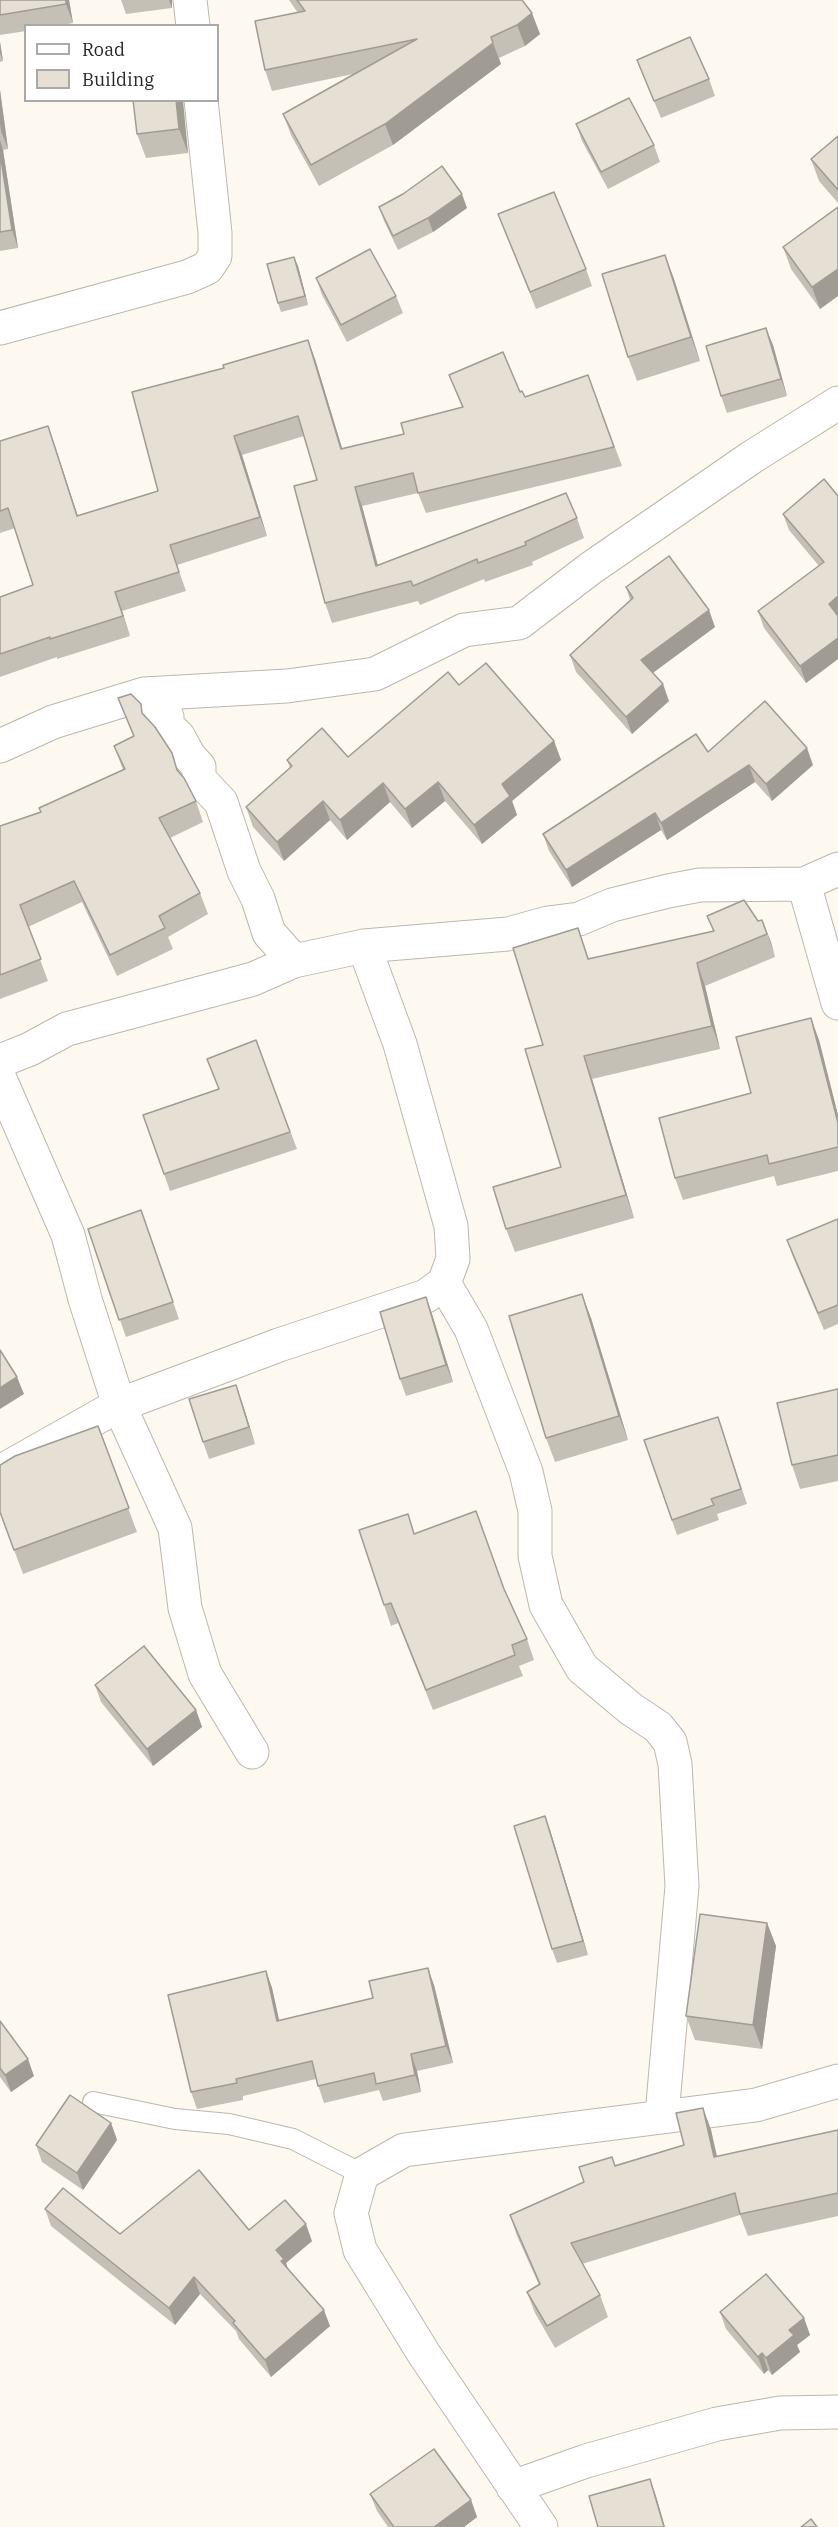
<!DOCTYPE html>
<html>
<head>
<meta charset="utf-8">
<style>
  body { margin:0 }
  #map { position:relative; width:838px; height:2527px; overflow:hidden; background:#fef9f0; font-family:"IBM Plex Serif",serif }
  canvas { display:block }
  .legend { position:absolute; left:24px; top:24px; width:195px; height:78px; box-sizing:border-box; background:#fff; border:2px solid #aaa9a7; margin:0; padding:8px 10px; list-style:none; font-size:18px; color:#2a2824 }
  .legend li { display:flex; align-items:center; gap:12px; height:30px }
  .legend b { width:30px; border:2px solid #aaa9a7 }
</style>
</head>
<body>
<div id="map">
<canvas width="838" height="2527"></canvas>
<ul class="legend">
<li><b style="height:8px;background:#fff"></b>Road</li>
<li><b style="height:16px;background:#e5dfd4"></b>Building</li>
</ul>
</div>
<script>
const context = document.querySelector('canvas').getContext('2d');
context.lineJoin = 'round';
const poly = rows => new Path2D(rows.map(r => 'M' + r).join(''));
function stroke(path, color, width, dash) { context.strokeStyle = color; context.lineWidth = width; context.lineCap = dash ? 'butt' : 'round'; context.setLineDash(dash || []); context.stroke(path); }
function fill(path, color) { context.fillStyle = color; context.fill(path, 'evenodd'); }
const service = poly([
  [93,2102,175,2119,229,2124,293,2139,362,2174]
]);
const minor = poly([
  [190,0,193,26],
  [0,328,187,277,207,268,215,256,215,233,201,100],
  [144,694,167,717,167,726,178,736,189,756,199,767,199,779,221,802,244,871,258,899,269,933,294,961],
  [0,746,53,722,144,694,287,686,375,674,464,630,519,623,591,568,752,457,838,403],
  [804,884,838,1003],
  [0,1061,30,1049,67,1029,253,979,294,961,364,946,508,934,548,923,579,919,612,905,668,891,700,885,804,884,838,869],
  [0,1079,68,1235,85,1299,119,1405,175,1528,185,1608,205,1674,252,1752],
  [444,1283,471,1329,526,1472,535,1511,535,1556,546,1605,582,1668,631,1709,658,1727,670,1742,675,1764,682,1886,662,2115],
  [0,1472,119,1405,279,1345,426,1296,444,1283,453,1259,451,1226,400,1044,364,946],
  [513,2487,586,2461,717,2424,780,2413,838,2412],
  [541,2527,424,2354,360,2250,351,2213,362,2174,404,2150,756,2105,838,2081]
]);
stroke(service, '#bdb7ac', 22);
stroke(minor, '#bdb7ac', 35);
stroke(service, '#fff', 20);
stroke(minor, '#fff', 33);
fill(poly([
  [0,0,69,0,73,23,58,26,26,26,26,31,0,35],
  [121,0,172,0,172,8,126,14],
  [289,0,522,0,540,34,525,46,499,58,501,64,393,145,319,186,291,135,283,114,353,74,272,91,265,70,298,13],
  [0,42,3,61,0,62],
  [637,60,709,79,715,96,661,118],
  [0,90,8,149,3,150,18,248,0,251],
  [182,102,188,153,146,158,137,134],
  [576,124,654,145,660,162,608,189,582,141],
  [838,136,838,203,819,181,811,159],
  [379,207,467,208,433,232,398,250,384,221],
  [838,207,838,296,820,309,791,269,783,247],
  [498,214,586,269,592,286,536,309],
  [665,255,674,279,700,361,637,381,628,357],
  [298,266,308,305,281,312,278,303],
  [316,278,396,296,403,313,347,342,322,295],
  [773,345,787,396,727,413,721,396],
  [315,359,342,448,404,434,462,407,449,375,520,392,525,397,588,375,622,466,426,513,418,493,362,506,378,565,577,518,584,538,532,562,533,565,485,582,484,579,420,605,418,601,332,623,325,603,317,480,304,436,242,455,267,536,177,565,186,591,122,611,130,636,57,659,57,657,0,677,0,597,33,585,15,528,0,533,0,441,48,426,78,516,158,491],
  [838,496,838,659,806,683,764,628,758,611,819,566,789,530,783,514],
  [626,587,715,627,653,673,669,701,632,734,576,672,570,655,630,600],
  [459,685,554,741,561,760,512,801,517,815,482,844,445,801,412,828,390,802,347,840,330,820,284,861,253,827,246,807,290,768,287,760,348,757],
  [118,698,145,715,196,801,203,822,170,838,200,893,208,914,168,937,173,949,117,976,82,902,28,927,48,981,0,999,0,826,40,812,123,770,114,746,133,736],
  [708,752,813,765,772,801,755,782,667,840,661,830,572,887,549,851,543,834],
  [707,916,758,921,762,920,775,957,705,986,720,1049,592,1079,634,1218,515,1252,506,1229,561,1167,543,1045,578,928,589,959,713,931],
  [256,1040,297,1149,170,1191,143,1115,218,1089],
  [819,1040,838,1115,838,1171,777,1186,774,1176,683,1200,675,1178],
  [141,1210,179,1319,126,1337,88,1229],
  [838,1219,838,1324,824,1330,793,1257,787,1240],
  [426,1297,432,1314,453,1382,406,1396,400,1379],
  [591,1318,628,1440,555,1462,546,1438],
  [838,1389,838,1481,800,1489,792,1465],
  [242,1402,255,1444,209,1459,203,1442],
  [718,1417,747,1504,717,1514,719,1520,677,1535,644,1440],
  [98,1426,137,1532,23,1574,0,1512],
  [415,1534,504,1589,527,1639,534,1660,519,1666,523,1676,433,1710,398,1623,391,1626,384,1605],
  [95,1685,196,1710,202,1727,153,1766,101,1702],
  [550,1830,588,1955,557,1963,552,1949],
  [767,1923,776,1946,762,2049,695,2040,686,2016],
  [266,1971,272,1988,279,2020,434,1985,453,2063,417,2071,421,2092,383,2101,379,2090,324,2103,316,2079,243,2096,243,2100,197,2109,191,2092],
  [0,2021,34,2076,11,2092,0,2077],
  [703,2108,711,2130,717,2157,838,2130,838,2216,748,2236,740,2215,582,2264,600,2295,608,2317,555,2348,535,2313,527,2292,539,2285,517,2236,510,2215,584,2182,615,2165,684,2145],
  [111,2123,117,2140,83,2190,42,2162,36,2145],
  [45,2209,120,2234,249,2230,312,2241,286,2263,288,2269,330,2326,271,2377,239,2339,236,2331,200,2294,175,2325,51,2226],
  [720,2312,804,2318,810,2335,797,2345,800,2352,772,2375,768,2370,764,2374,726,2329],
  [370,2494,471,2500,477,2517,464,2527,388,2527,377,2511]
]), '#c5c0b6');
fill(poly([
  [66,0,69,0,73,23,66,4],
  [169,0,172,0,172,8],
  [532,13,540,34,525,46,517,25],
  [0,42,3,61,0,53],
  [493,43,501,64,393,145,385,124],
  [0,90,8,149,1,131,0,123],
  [176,100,183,100,188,153,179,129],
  [0,140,3,150,18,248,12,230,0,153],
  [462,194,467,208,433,232,428,218],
  [665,255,674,279,700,361,691,337],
  [294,257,298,266,308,305,305,296],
  [838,269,838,296,820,309,812,287],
  [766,328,773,345,787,396,781,379],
  [308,340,315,359,348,468,341,449],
  [48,426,55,446,84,536,77,516],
  [234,436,242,455,267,536,260,517],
  [355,487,362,506,383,586,376,566],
  [115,592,122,611,130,636,123,616],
  [838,596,838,618,829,604],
  [709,610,715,627,647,677,641,660],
  [838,638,838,659,806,683,800,666],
  [663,684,669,701,632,734,626,717],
  [554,741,561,760,512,801,517,815,482,844,474,825,502,784],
  [807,748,813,765,772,801,766,784],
  [749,765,755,782,667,840,661,823],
  [438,782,445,801,412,828,405,809],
  [383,783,390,802,347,840,340,820],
  [323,801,330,820,284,861,277,842],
  [655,813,661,830,572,887,566,870],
  [762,920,771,942,775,957,767,934],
  [697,963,705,986,720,1049,712,1026],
  [811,1018,819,1040,838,1115,838,1123],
  [584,1056,592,1079,634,1218,626,1195],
  [582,1294,591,1318,628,1440,619,1416],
  [426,1297,432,1314,453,1382,446,1365],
  [17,1377,24,1394,0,1409,0,1388],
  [236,1385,242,1402,255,1444,249,1427],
  [196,1710,202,1727,153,1766,147,1749],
  [545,1816,550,1830,588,1955,583,1941],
  [767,1923,776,1946,762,2049,753,2025],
  [428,1968,434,1985,453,2063,446,2046],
  [266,1971,272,1988,283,2038,277,2021],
  [411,2054,417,2071,421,2092,415,2075],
  [28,2059,34,2076,11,2092,5,2075],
  [703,2108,711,2130,722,2179,714,2157],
  [111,2123,117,2140,83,2190,77,2173],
  [306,2224,312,2241,286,2263,290,2275,287,2278,276,2250],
  [194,2277,200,2294,175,2325,169,2308],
  [324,2310,330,2326,271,2377,265,2360],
  [804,2318,810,2335,797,2345,800,2352,772,2375,766,2358,789,2330],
  [762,2353,768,2370,764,2374,758,2357],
  [650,2479,656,2496,665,2527,664,2527],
  [471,2500,477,2517,464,2527,434,2527]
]), '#a09c94');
const building = poly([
  [0,0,66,0,66,4,0,15,0,0],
  [297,0,522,0,532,13,517,25,491,37,493,43,385,124,311,165,283,114,417,39,265,70,255,21,305,11,297,0],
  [690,37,709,79,654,101,637,60,690,37],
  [629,98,654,145,601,172,576,124,629,98],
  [133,100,176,100,179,129,137,134,133,100],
  [838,136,838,190,811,159,838,136],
  [0,153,12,230,0,232,0,153],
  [442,166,462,194,428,218,393,236,379,207,403,194,442,166],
  [554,192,586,269,530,292,498,214,554,192],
  [838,207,838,269,812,287,783,247,838,207],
  [370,249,396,296,341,325,316,278,370,249],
  [665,255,691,337,628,357,602,274,665,255],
  [294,257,305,296,278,303,267,264,294,257],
  [766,328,781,379,721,396,706,346,766,328],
  [308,340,341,449,404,434,401,423,463,407,449,375,503,352,520,392,522,391,525,397,588,375,614,447,418,493,413,473,355,487,376,566,566,493,577,518,525,542,526,545,478,563,477,559,413,586,411,581,325,603,294,486,317,480,298,416,234,436,260,517,170,545,179,572,115,592,123,616,50,639,50,637,0,654,0,597,33,585,8,508,0,511,0,441,48,426,77,516,158,491,132,392,224,368,223,365,308,340],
  [824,479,838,496,838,596,829,604,838,616,838,638,800,666,758,611,824,562,783,514,824,479],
  [669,556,709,610,641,660,663,684,626,717,570,655,633,598,626,587,669,556],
  [486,663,554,741,502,784,510,796,474,825,438,782,405,809,383,783,340,820,323,801,277,842,246,807,292,766,287,760,322,728,348,757,448,672,459,685,486,663],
  [131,694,141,704,142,713,155,727,172,753,177,770,184,778,196,801,159,818,200,893,159,916,165,928,110,955,74,881,20,905,41,959,0,975,0,826,41,812,39,808,125,769,114,746,134,736,118,698,131,694],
  [765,701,807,748,766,784,749,765,661,823,655,813,566,870,543,834,696,734,708,752,765,701],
  [744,900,758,921,762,920,767,934,697,963,712,1026,584,1056,626,1195,506,1229,493,1187,561,1167,525,1049,543,1045,513,948,578,928,588,959,714,931,707,916,744,900],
  [811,1018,838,1123,838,1147,769,1164,767,1155,675,1178,659,1118,751,1093,736,1037,811,1018],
  [256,1040,290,1132,164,1174,143,1115,219,1089,207,1059,256,1040],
  [141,1210,173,1302,119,1320,88,1229,141,1210],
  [838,1219,838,1305,818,1313,787,1240,838,1219],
  [582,1294,619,1416,546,1438,509,1316,582,1294],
  [426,1297,446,1365,400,1379,380,1312,426,1297],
  [0,1350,17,1377,0,1388,0,1350],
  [236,1385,249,1427,203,1442,189,1399,236,1385],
  [838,1389,838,1455,792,1465,777,1403,838,1389],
  [718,1417,741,1489,711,1499,714,1505,672,1520,644,1440,718,1417],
  [98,1426,129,1508,14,1550,0,1512,0,1465,15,1456,98,1426],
  [476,1511,504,1589,527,1639,512,1645,515,1655,426,1690,391,1603,384,1605,359,1530,408,1514,414,1534,476,1511],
  [144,1646,196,1710,147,1749,95,1685,144,1646],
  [545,1816,583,1941,552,1949,514,1826,545,1816],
  [700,1914,767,1923,753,2025,686,2016,700,1914],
  [428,1968,446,2046,411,2054,415,2075,376,2084,374,2073,318,2086,312,2061,236,2079,237,2083,191,2092,168,1995,266,1971,277,2021,373,1998,369,1981,428,1968],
  [0,2021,28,2059,5,2075,0,2068,0,2021],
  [70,2095,111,2123,77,2173,36,2145,70,2095],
  [703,2108,714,2157,838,2130,838,2193,740,2214,735,2193,571,2243,600,2295,547,2326,527,2292,540,2284,510,2215,584,2182,579,2167,612,2157,615,2166,684,2145,676,2113,703,2108],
  [199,2170,249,2230,285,2200,306,2224,276,2250,284,2259,281,2261,324,2310,265,2360,233,2323,235,2321,194,2277,169,2308,45,2209,63,2188,120,2234,199,2170],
  [766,2274,804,2318,789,2330,794,2335,766,2358,762,2353,758,2357,720,2312,766,2274],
  [434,2449,471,2500,434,2527,394,2527,370,2494,434,2449],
  [650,2479,664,2527,598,2527,589,2496,650,2479],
  [811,2519,817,2527,801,2527,811,2519]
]);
fill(building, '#e5dfd4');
stroke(building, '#a09c94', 1.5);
</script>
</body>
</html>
